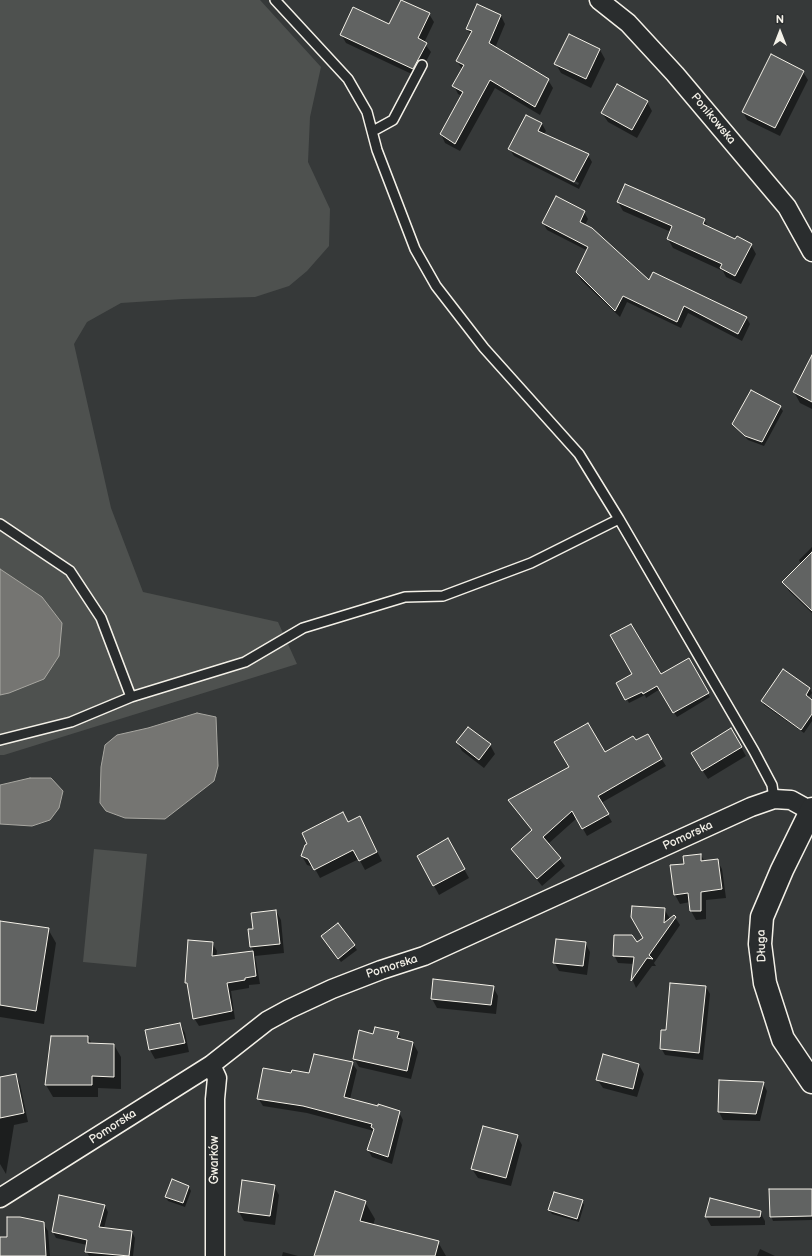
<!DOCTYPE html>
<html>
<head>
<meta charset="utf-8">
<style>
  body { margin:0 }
  #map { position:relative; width:812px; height:1256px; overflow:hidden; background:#363939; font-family:"Balsamiq Sans",sans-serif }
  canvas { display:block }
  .north { position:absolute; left:760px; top:12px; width:40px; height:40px; -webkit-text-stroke:3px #2a2d2e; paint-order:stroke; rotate:0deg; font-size:11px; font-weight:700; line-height:16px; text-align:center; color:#f4f1e8 }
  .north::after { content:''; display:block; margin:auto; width:14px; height:18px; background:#f4f1e8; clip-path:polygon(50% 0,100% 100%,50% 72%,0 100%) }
</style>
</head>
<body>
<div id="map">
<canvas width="812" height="1256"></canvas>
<div class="north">N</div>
</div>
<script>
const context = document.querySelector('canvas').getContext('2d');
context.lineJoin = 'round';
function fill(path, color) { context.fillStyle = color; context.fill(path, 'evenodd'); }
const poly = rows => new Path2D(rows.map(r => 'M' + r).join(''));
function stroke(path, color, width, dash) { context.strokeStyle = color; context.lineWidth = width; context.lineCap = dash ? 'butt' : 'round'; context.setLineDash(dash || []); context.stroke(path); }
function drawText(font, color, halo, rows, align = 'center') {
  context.font = font + ' "Balsamiq Sans",sans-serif'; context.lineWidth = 3; context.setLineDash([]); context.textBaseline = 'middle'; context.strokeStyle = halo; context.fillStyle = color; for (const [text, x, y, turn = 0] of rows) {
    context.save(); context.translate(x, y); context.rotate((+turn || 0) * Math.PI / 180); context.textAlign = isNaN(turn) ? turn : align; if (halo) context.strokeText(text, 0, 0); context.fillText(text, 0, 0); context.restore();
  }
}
fill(poly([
  [0,0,260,0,321,67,310,117,308,162,330,209,329,246,307,271,289,286,255,297,183,299,121,303,87,322,74,344,111,508,143,592,278,622,297,664,4,755,0,755],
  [94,849,147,854,136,967,83,962]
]), '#4e514f');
const water = poly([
  [0,569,42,597,62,623,59,656,44,679,9,693,0,695,0,569],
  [197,713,216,717,218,766,214,781,165,819,125,818,106,811,100,803,101,767,105,745,117,735,148,728,197,713],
  [30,778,51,778,63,791,59,808,50,820,32,826,0,824,0,785,30,778]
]);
fill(water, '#757572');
stroke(water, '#a8a7a1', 1);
fill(poly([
  [429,14,434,22,424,43,431,52,418,77,346,43,341,34,389,26],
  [501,16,505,24,495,48,548,80,553,88,540,115,495,88,460,151,445,143,441,134,462,96,458,94,454,86,462,69,457,61,471,35,467,29],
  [569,35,600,50,605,59,591,88,561,73,556,64],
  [803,72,808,80,780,136,747,120,743,112],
  [647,102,652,111,637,138,608,122,602,113],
  [542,124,546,131,544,134,588,155,592,162,579,189,514,156,509,148],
  [514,150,579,183,578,185,514,153],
  [618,202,704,220,709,228,736,240,751,245,756,254,741,284,726,277,723,271,673,248,668,239,671,232,623,211],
  [584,212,588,219,585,225,649,282,746,317,750,324,742,341,688,313,681,328,627,302,620,317,581,280,577,272,588,251,547,230,543,223],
  [812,357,812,409,800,403,794,392],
  [780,407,783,411,764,446,748,440,733,424],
  [812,547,812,613,789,591,784,582,801,564,799,560],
  [688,660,710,697,677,717,660,689,646,698,645,695,629,703,618,683,661,676],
  [810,689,812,693,808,698,812,701,812,721,804,733,764,705,762,701],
  [731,729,746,756,708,779,697,762],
  [647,735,666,766,601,803,612,822,587,836,577,818,548,844,565,866,542,886,512,849,532,831,510,801,605,754,635,742],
  [457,742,490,745,495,754,484,768,462,751],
  [348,823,364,826,382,861,365,870,359,859,320,878,314,867,307,865,302,856,309,844],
  [448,840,469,878,439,895,418,856],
  [701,855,705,862,717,860,722,869,726,898,706,900,706,919,696,920,691,911,690,902,680,904,675,895],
  [664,909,669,917,669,920,675,917,680,925,654,963,656,966,652,966,636,988,633,981,634,964,618,963,614,955,644,938],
  [276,911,281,920,284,953,255,956,260,984,249,985,249,988,231,991,235,1019,199,1026,194,1018,189,988,186,983,212,943,217,951,216,957,254,951,251,947,250,930,254,930],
  [0,922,48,929,56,943,44,1024,0,1017],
  [338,924,357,950,341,962,322,937],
  [585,943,590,952,587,975,559,971,554,962],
  [493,987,498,996,496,1014,437,1008,432,999],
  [706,987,710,994,703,1060,665,1055,661,1048],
  [180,1024,185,1033,189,1052,155,1059,150,1050,146,1030],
  [398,1033,403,1041,413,1043,418,1052,411,1079,359,1067,354,1058,374,1035],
  [88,1037,92,1044,114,1045,121,1057,121,1089,98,1088,98,1097,53,1097,46,1085],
  [604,1056,639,1065,644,1074,637,1097,603,1088,597,1079],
  [352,1063,357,1070,350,1099,399,1112,403,1120,392,1164,372,1157,368,1150,374,1131,307,1113,263,1106,258,1098,292,1075,309,1074],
  [15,1075,20,1084,28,1122,14,1125,6,1174,0,1164,0,1078],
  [763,1083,767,1091,760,1121,723,1120,719,1112],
  [517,1136,522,1145,511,1186,478,1178,472,1169],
  [173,1181,189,1187,191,1191,185,1207,168,1201,166,1197],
  [274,1186,279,1195,275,1225,244,1221,239,1212],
  [812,1190,812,1220,773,1221,771,1216],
  [711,1199,760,1212,765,1221,765,1225,711,1226,706,1217],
  [582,1201,584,1205,579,1222,552,1214,549,1210],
  [365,1202,375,1219,373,1225,438,1242,446,1256,358,1256,334,1248],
  [105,1206,108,1212,104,1228,132,1232,135,1238,133,1256,89,1256,86,1251,87,1245,56,1238,53,1232],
  [43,1223,48,1231,50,1256,0,1256,0,1238,8,1238],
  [760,1249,775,1256,757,1256],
  [283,1252,298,1256,282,1256]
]), '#0007');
const building = poly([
  [401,0,430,13,418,38,427,43,413,69,340,35,353,7,389,24,401,0],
  [477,4,501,15,489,43,549,79,535,107,490,80,455,144,440,134,463,92,452,86,464,65,456,61,472,31,466,29,477,4],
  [569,34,600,49,586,79,554,64,569,34],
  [771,54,804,71,775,128,742,112,771,54],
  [617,84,648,101,632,130,601,113,617,84],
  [526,115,542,123,538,131,589,154,574,182,508,149,526,115],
  [625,184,705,219,703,224,735,239,737,236,752,244,735,276,720,268,722,264,667,239,672,226,617,202,625,184],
  [556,196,585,211,580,222,592,228,649,280,653,272,747,317,738,334,684,306,677,322,623,296,615,311,576,272,588,247,542,223,556,196],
  [812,355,812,402,793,392,812,355],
  [751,390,781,406,762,442,745,436,732,424,751,390],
  [812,552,812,611,782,582,812,552],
  [631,624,661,674,689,658,709,693,673,713,657,686,643,694,642,692,625,700,616,683,632,674,610,635,631,624],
  [783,669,810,688,806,695,812,700,812,714,801,730,761,701,783,669],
  [588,723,605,752,633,736,636,740,648,734,662,759,598,796,609,814,582,829,572,811,543,837,561,858,537,879,511,849,532,830,508,800,569,767,554,742,588,723],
  [468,727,491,744,479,760,456,742,468,727],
  [731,728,742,747,702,771,691,753,731,728],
  [343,812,348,822,360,816,377,852,359,861,353,850,314,870,308,859,301,856,305,845,307,844,302,833,343,812],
  [448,838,465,869,433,886,417,856,448,838],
  [701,854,701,861,718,859,722,889,701,892,701,911,690,911,688,893,674,895,670,865,684,864,683,856,701,854],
  [632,906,665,908,664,923,674,915,676,917,649,955,653,959,647,958,631,981,634,957,613,956,614,935,632,935,637,942,643,938,631,917,632,906],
  [276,910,280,944,250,947,248,929,253,929,251,913,276,910],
  [0,921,49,928,36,1011,0,1005,0,921],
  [338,923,355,945,338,959,321,936,338,923],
  [556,939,586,942,583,966,553,963,556,939],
  [188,940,213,942,212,956,253,951,256,976,245,978,245,980,227,983,232,1011,193,1019,187,983,185,983,188,940],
  [433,979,494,986,491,1005,431,999,433,979],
  [670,983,706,986,699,1053,660,1049,661,1030,666,1030,670,983],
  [180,1023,185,1043,149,1050,145,1030,180,1023],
  [375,1027,399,1032,397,1038,413,1042,407,1071,353,1059,359,1030,373,1034,375,1027],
  [51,1036,88,1036,88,1043,114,1044,114,1077,92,1076,92,1085,45,1085,51,1036],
  [314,1054,353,1062,344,1097,378,1106,378,1104,400,1111,388,1157,367,1150,374,1129,371,1127,372,1124,303,1106,257,1099,263,1068,291,1073,292,1070,309,1073,314,1054],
  [603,1054,639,1064,633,1089,596,1080,603,1054],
  [16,1074,24,1113,0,1118,0,1077,16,1074],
  [719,1080,764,1082,756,1114,718,1112,719,1080],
  [483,1126,518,1135,506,1178,471,1169,483,1126],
  [172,1179,189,1186,183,1203,165,1197,172,1179],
  [242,1180,275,1185,270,1216,238,1212,242,1180],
  [769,1189,812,1189,812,1216,770,1217,769,1189],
  [335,1191,366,1201,360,1221,439,1241,435,1256,314,1256,335,1191],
  [554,1192,583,1200,577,1219,548,1210,554,1192],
  [59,1195,105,1205,99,1227,132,1231,129,1256,85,1252,87,1240,52,1232,59,1195],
  [710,1198,761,1211,760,1217,705,1217,710,1198],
  [7,1217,20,1217,44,1222,46,1256,0,1256,0,1237,7,1237,7,1217]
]);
fill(building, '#616362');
stroke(building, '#f4f1e8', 1);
const lane = poly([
  [275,0,348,79,367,112,377,150,415,249,436,286,484,348,579,454,619,519,754,751,772,785,774,799],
  [373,131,393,120,422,65],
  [0,524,70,571,101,618,131,697],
  [0,740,71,722,131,697,245,662,303,628,405,597,443,596,531,563,619,519]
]);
const street = poly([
  [599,0,628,23,675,74,787,207,812,252],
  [211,1065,217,1078,215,1099,215,1256],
  [0,1198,211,1065,267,1021,289,1009,332,989,381,970,424,956,751,807,774,799,791,800,811,811]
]);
const secondary = poly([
  [812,809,782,870,762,917,760,944,765,983,783,1039,812,1082]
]);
stroke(lane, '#f4f1e8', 12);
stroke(street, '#f4f1e8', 21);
stroke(secondary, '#f4f1e8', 25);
stroke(lane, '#2a2d2e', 9);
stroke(street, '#2a2d2e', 18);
stroke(secondary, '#2a2d2e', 22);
drawText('12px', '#f4f1e8', '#2a2d2e', [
  ["Ponikowska",713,119,50],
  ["Pomorska",688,836,-25],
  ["Długa",762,946,-92],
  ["Pomorska",392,967,-18],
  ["Pomorska",113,1127,-33],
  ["Gwarków",215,1160,-90]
]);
</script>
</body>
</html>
